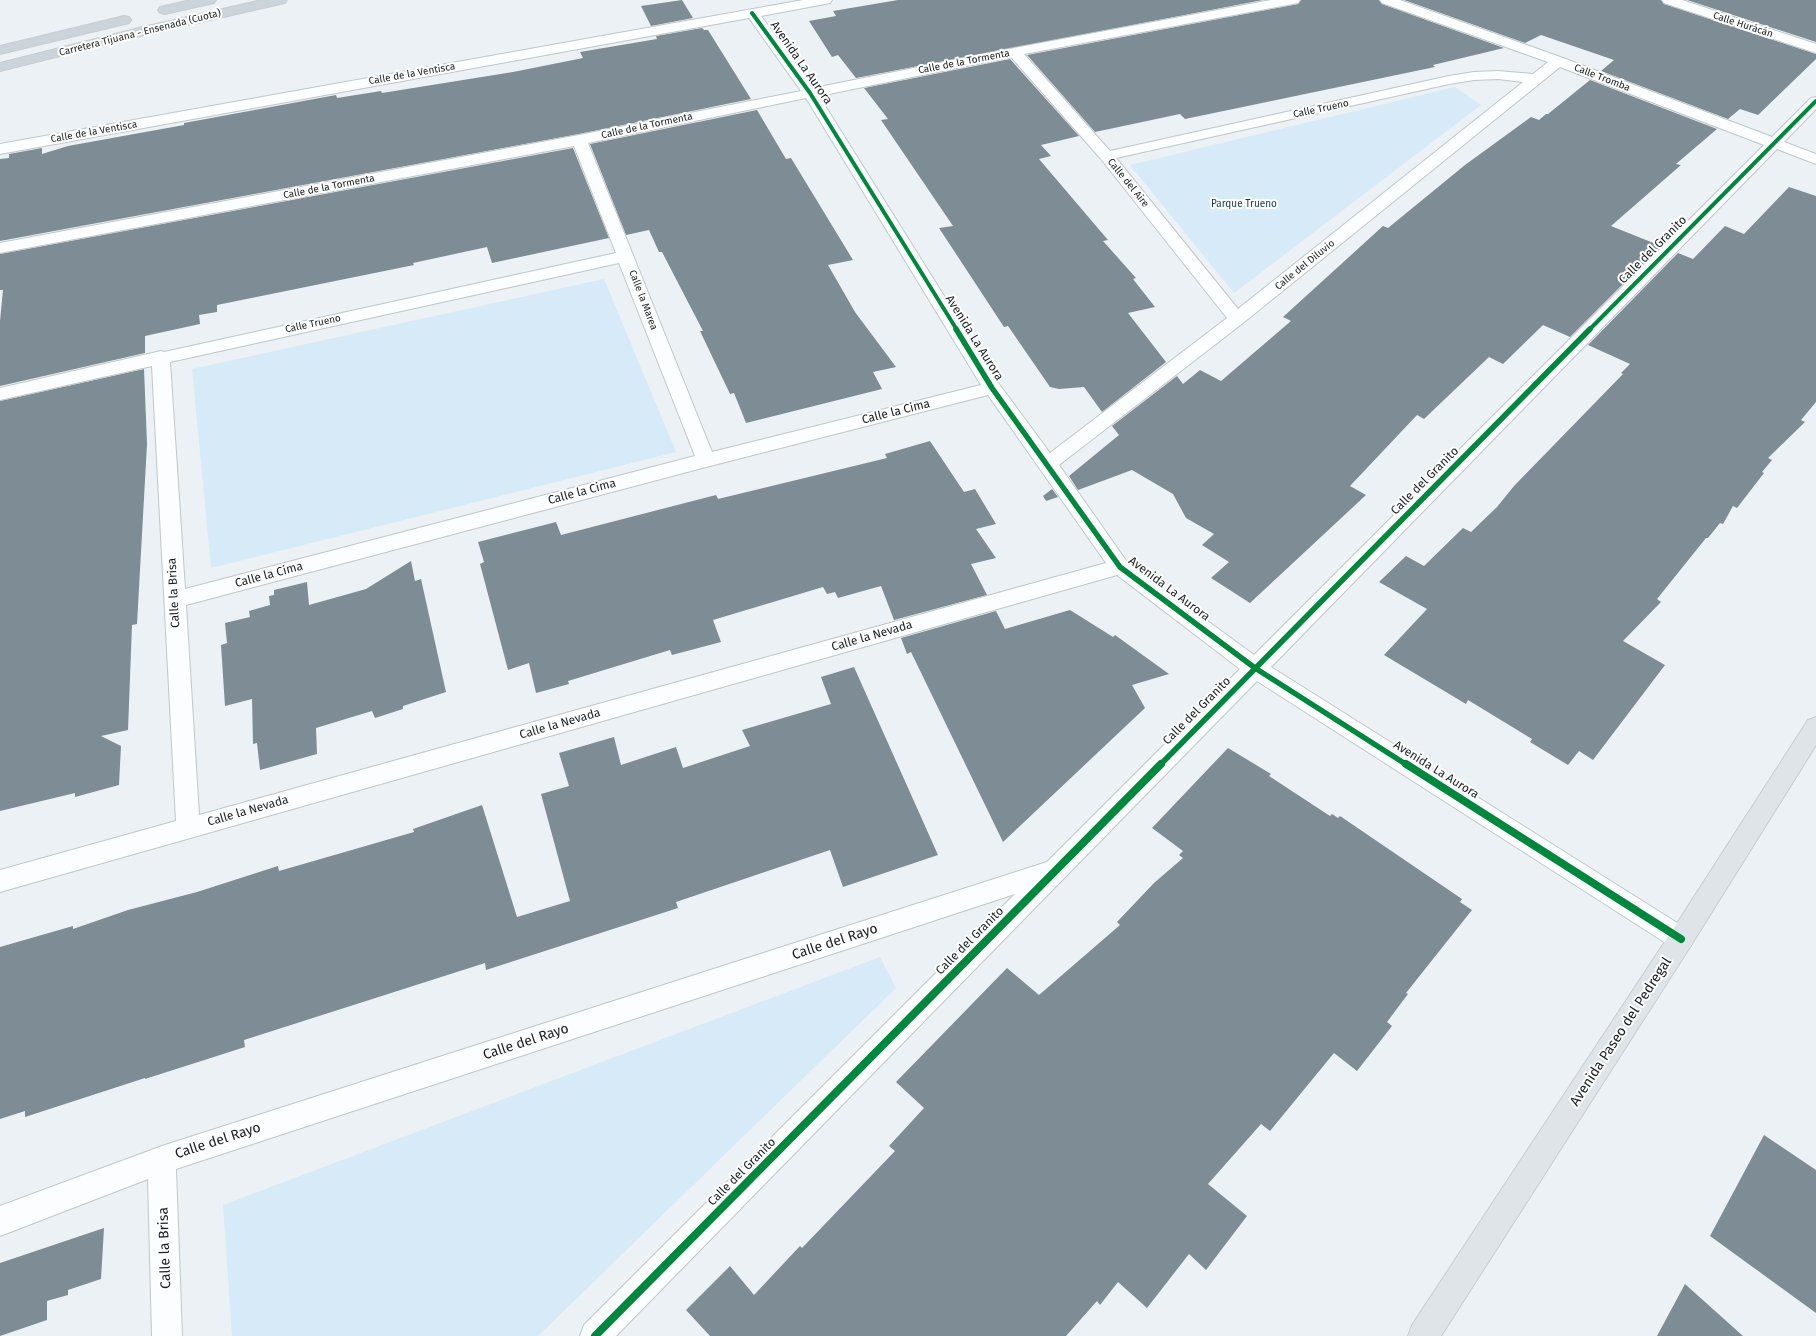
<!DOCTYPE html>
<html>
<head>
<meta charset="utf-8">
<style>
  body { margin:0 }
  canvas { display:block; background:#ebf1f5 }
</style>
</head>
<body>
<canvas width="1816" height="1336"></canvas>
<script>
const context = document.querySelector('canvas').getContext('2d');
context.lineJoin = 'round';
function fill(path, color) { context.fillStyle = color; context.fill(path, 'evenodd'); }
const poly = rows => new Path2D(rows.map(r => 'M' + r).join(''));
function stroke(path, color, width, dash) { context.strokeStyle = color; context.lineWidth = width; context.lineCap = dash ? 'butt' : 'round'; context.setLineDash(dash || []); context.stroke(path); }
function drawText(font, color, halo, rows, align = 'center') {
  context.font = font + ' "Fira Sans",sans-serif'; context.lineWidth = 4; context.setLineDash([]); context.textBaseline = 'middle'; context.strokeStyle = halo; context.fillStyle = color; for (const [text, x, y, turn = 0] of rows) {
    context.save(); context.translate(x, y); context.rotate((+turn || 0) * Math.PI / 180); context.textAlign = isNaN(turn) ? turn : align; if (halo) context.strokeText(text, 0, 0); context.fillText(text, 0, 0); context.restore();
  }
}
fill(poly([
  [1455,87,1481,105,1234,293,1130,165],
  [604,279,676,452,211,568,192,369],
  [880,957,896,988,538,1336,232,1336,223,1205]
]), '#d7eaf7');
fill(poly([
  [682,0,693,18,651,26,641,6],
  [898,0,1263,0,856,78,838,55,832,57,809,21,836,16,833,11],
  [1301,0,1379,0,1382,4,1504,48,1433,65,1435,67,1185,119,1180,114,1095,132,1027,55,1298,4],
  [1404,0,1661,0,1664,4,1816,54,1816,59,1758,115,1740,109,1728,119,1601,71,1614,60,1541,35,1525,43],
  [1687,0,1816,0,1816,42],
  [702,28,704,30,708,30,751,99,579,134,0,241,0,159,9,158,9,154,42,148,42,154,68,146,184,125,184,123,336,95,337,98,381,91,382,93,513,72,583,58,580,52,657,39,656,36],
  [1010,59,1079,136,1041,145,1051,156,1039,159,1108,240,1103,241,1136,278,1133,279,1155,307,1128,313,1166,362,1102,412,1084,387,1059,389,1050,387,1008,326,1004,327,939,228,953,226,881,120,888,119,864,88],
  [1590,80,1717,129,1676,164,1681,165,1611,226,1661,246,1570,337,1543,325,1503,364,1489,357,1424,419,1417,415,1350,486,1366,495,1250,603,1211,578,1229,562,1202,545,1214,534,1186,518,1173,494,1132,470,1078,490,1069,476,1119,435,1112,426,1177,376,1183,384,1200,370,1221,381,1291,321,1283,317,1383,226,1388,228,1465,165,1531,117,1539,120,1546,114,1548,114],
  [757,110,786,159,791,158,853,260,828,265,855,312,896,367,873,372,882,389,746,423,734,393,730,394,700,331,703,331,662,252,659,252,649,230,626,235,590,144],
  [573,148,609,238,492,263,487,247,413,263,414,265,217,305,217,312,199,315,200,324,145,336,145,353,0,386,0,321,3,290,0,290,0,254],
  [1789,187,1816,196,1816,402,1801,420,1805,422,1768,458,1772,460,1762,472,1764,473,1737,508,1733,506,1723,524,1720,523,1708,538,1706,538,1657,599,1661,602,1623,641,1665,665,1593,760,1579,751,1568,765,1530,742,1532,739,1468,700,1466,704,1384,655,1427,609,1379,582,1406,556,1424,566,1463,528,1471,532,1497,507,1514,486,1623,374,1621,373,1630,364,1588,345,1678,253,1693,259,1725,226,1744,234],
  [144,369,147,444,137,624,132,625,128,730,101,736,121,746,119,785,75,797,75,793,0,811,0,401],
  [930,441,964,492,975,489,996,524,976,529,996,558,971,564,987,595,894,620,881,586,838,598,835,592,827,594,823,587,713,620,721,642,672,655,670,650,568,681,569,684,536,693,529,663,508,670,480,564,484,562,478,542,556,522,561,535,716,495,718,499,887,458,885,454],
  [1052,489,1058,497,1046,501,1043,496],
  [411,561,415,581,421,579,446,692,403,706,403,709,375,718,372,711,316,728,317,754,260,770,257,743,253,744,252,699,225,706,221,645,227,643,225,623,250,617,249,611,270,605,269,596,274,595,274,590,307,582,309,605,366,589],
  [1070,610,1113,637,1115,635,1169,674,1132,685,1145,708,1003,842,911,652,907,654,901,638,996,611,1005,629],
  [854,667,938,855,843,887,830,850,676,902,678,908,486,970,485,963,244,1040,245,1047,145,1079,145,1078,25,1117,25,1111,0,1119,0,947,73,926,73,929,128,910,197,892,278,866,279,871,414,832,413,829,482,805,517,917,570,901,541,794,569,786,559,753,614,737,621,765,676,747,683,768,750,746,742,730,831,704,821,677],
  [1228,748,1271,774,1269,776,1330,816,1332,814,1338,818,1340,816,1462,899,1460,902,1472,910,1406,993,1408,994,1387,1022,1392,1026,1357,1071,1334,1053,1270,1131,1261,1124,1208,1184,1247,1216,1206,1270,1189,1254,1147,1308,1118,1282,1100,1305,1097,1301,1066,1336,710,1336,686,1310,730,1266,754,1295,800,1246,802,1248,895,1151,889,1146,924,1108,896,1082,1007,968,1039,995,1120,925,1117,922,1154,883,1183,858,1179,855,1183,851,1152,828],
  [1764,1135,1816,1170,1816,1313,1710,1236],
  [104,1228,101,1279,68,1290,68,1295,47,1301,47,1320,0,1336,0,1263],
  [1685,1284,1743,1336,1657,1336]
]), '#7e8c95');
const minor = poly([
  [803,0,832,0,830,3,825,4,761,16,814,88,1014,48,1271,0,1300,0,1298,3,1293,4,1024,54,1110,151,1449,76,1474,72,1498,71,1533,74,1548,62,1382,3,1380,0,1400,0,1563,58,1772,137,1811,98,1816,97,1816,109,1784,142,1816,154,1816,164,1777,149,1271,667,1690,931,1694,939,1690,947,1681,950,1672,947,1257,681,616,1336,580,1336,584,1325,1015,894,176,1169,182,1336,152,1336,148,1179,0,1236,0,1206,162,1146,1047,862,1240,669,1117,575,0,892,0,870,176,821,152,366,0,400,0,388,161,351,164,352,616,253,574,146,0,253,0,243,579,135,801,91,749,18,0,154,0,144,803,0],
  [1011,57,1101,159,1227,318,1050,453,999,384,819,96,1011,57],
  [1560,67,1764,145,1254,655,1127,562,1059,465,1243,323,1560,67],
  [1498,79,1523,82,1238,309,1116,158,1449,84,1474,80,1498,79],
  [806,98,981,385,712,452,588,143,806,98],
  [619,263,695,456,185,589,170,362,619,263],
  [988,395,1106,563,199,815,186,605,706,467,988,395],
  [1662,0,1682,0,1816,44,1816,53,1664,3,1662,0]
]);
const major = poly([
  [1816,717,1816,745,1690,947,1441,1336,1408,1336,1412,1325,1672,931,1808,720,1816,717]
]);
const highway = poly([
  [191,0,216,0,214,3,165,14,160,13,158,10,160,7,191,0],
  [262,0,287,0,285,3,144,35,0,71,0,63,143,27,262,0],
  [124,16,129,17,131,20,129,23,0,54,0,46,124,16]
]);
stroke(minor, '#c1c6c8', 2);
stroke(major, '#cacdce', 2);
stroke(highway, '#cacdce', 2);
fill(minor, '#fcfdfe');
fill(major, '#dee4e8');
fill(highway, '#cbd4da');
stroke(poly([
  [752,13,810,93,957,330],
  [1589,330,1816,101]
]), '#00873e', 4);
stroke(poly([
  [956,329,992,388,1120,567,1255,668,1407,765],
  [1160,765,1590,329]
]), '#00873e', 5.5);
stroke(poly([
  [1406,764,1681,939],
  [595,1336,1161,764]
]), '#00873e', 8);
drawText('10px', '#191d1f', '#fff', [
  ["Calle Hurácán",1743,25,18],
  ["Carretera Tijuana - Ensenada (Cuota)",140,33,-14],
  ["Calle de la Tormenta",964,62,-11],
  ["Calle de la Ventisca",412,74,-10],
  ["Calle Tromba",1602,78,21],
  ["Calle Trueno",1321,109,-12],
  ["Calle de la Tormenta",647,126,-12],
  ["Calle de la Ventisca",94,132,-10],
  ["Calle del Aire",1128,183,51],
  ["Calle de la Tormenta",329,187,-11],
  ["Calle del Diluvio",1305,265,-39],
  ["Calle la Marea",643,300,69],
  ["Calle Trueno",313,324,-12]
]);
drawText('10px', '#0b3853', '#fff', [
  ["Parque Trueno",1244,204]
]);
drawText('12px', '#191d1f', '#fff', [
  ["Avenida La Aurora",801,63,55],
  ["Calle del Granito",1653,250,-45],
  ["Avenida La Aurora",974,338,58],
  ["Calle la Cima",896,412,-14],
  ["Calle del Granito",1425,481,-45],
  ["Calle la Cima",582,492,-15],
  ["Calle la Cima",269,575,-15],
  ["Avenida La Aurora",1169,589,37],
  ["Calle la Brisa",174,593,-93],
  ["Calle la Nevada",872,636,-16],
  ["Calle del Granito",1197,711,-45],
  ["Calle la Nevada",560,724,-16],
  ["Avenida La Aurora",1436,770,32],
  ["Calle la Nevada",248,811,-16],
  ["Calle del Granito",970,941,-45],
  ["Calle del Granito",742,1172,-45]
]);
drawText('14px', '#191d1f', '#fff', [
  ["Calle del Rayo",835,942,-18],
  ["Avenida Paseo del Pedregal",1621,1032,-57],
  ["Calle del Rayo",526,1042,-18],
  ["Calle del Rayo",218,1141,-18],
  ["Calle la Brisa",165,1248,-92]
]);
</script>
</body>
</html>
